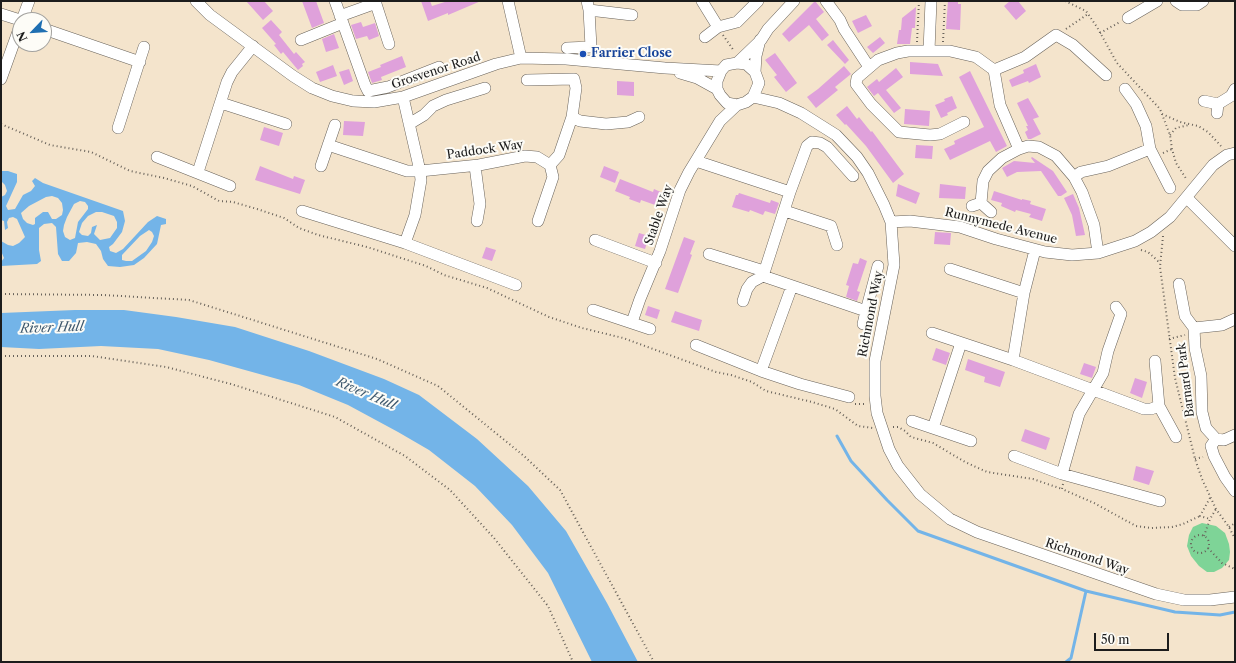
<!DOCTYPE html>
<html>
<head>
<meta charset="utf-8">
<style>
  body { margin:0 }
  #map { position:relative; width:1236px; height:663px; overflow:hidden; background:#f4e4cc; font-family:"Libre Caslon Text",serif }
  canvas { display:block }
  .frame { position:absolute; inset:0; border:2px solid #1c1c1c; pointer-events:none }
  .north { position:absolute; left:12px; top:12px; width:40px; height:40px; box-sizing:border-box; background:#fdfcf7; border:1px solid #a3a29f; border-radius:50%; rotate:245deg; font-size:11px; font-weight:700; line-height:16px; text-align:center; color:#1c1c1c }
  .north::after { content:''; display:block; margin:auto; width:14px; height:18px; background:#1f6fb2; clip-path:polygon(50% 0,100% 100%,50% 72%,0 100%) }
  .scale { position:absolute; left:1094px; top:633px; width:75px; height:18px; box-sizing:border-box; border:2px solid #1c1c1c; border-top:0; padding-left:5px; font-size:12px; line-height:14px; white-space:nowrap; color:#1c1c1c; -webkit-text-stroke:3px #fdfcf7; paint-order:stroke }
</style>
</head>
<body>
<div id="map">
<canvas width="1236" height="663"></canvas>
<div class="frame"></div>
<div class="north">N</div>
<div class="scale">50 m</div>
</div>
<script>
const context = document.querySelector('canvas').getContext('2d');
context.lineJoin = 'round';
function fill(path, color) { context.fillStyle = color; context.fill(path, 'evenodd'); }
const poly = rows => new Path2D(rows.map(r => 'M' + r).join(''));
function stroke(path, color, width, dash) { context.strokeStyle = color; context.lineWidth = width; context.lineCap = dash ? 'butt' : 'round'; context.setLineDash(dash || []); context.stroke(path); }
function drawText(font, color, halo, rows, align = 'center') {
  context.font = font + ' "Libre Caslon Text",serif'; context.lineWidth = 4; context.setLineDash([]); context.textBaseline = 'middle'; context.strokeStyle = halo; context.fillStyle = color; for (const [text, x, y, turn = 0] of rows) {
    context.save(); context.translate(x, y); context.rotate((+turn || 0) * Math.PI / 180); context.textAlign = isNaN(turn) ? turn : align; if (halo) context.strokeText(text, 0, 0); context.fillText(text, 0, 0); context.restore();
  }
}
fill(poly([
  [1202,523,1216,526,1225,533,1229,544,1230,552,1229,560,1222,568,1214,572,1207,572,1199,566,1191,556,1187,546,1189,535,1193,527]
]), '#7ed497');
fill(poly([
  [1,171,8,171,17,174,17,182,6,206,8,210,15,209,23,195,31,191,35,186,32,181,35,178,43,183,123,211,125,221,122,232,113,244,109,247,110,251,116,253,123,249,148,222,157,216,166,219,166,224,161,225,157,244,144,258,134,265,120,267,108,266,103,259,101,251,96,244,87,242,78,243,76,253,69,261,62,261,58,254,56,227,52,223,44,224,39,228,39,250,41,261,37,264,1,266,1,262,4,258,1,251,1,241,8,245,13,246,19,243,25,237,17,219,13,217,9,218,7,222,8,228,5,230,4,221,1,220,1,197,5,195,7,191,5,185,1,181],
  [52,196,58,198,62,203,63,210,62,215,56,219,52,219,48,212,43,212,35,218,35,224,33,225,27,223,23,219,21,213,29,206,46,197],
  [80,201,85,202,88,206,88,209,78,222,75,238,70,240,65,237,63,231,64,225,67,217,74,204],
  [96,212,102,212,114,216,117,222,117,228,110,238,100,240,94,234,97,225,92,227,91,233,88,236,82,235,79,232,82,223,88,216],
  [149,230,152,232,154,236,152,242,146,251,132,261,126,261,122,260,122,255,140,236],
  [75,310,124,310,176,317,235,327,309,351,384,379,419,395,477,439,528,486,566,531,607,603,638,662,592,662,548,573,512,525,475,486,429,450,398,432,348,405,299,385,209,360,158,349,101,346,39,349,1,347,1,313]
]), '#73b4e8');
stroke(poly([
  [837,436,851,461,887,500,918,531,1086,591,1175,612,1220,615,1235,612],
  [1066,662,1071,658,1086,591]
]), '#73b4e8', 3);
fill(poly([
  [246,1,264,1,273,11,263,20],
  [302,1,316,1,324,23,312,28],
  [421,1,430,1,432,6,448,1,481,1,448,15,448,13,428,21],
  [815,1,824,12,816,19,829,35,822,41,809,25,789,42,782,34],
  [948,1,958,1,958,4,961,4,960,30,946,29],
  [1010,1,1018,1,1026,11,1016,20,1004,6],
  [916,7,915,28,912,28,910,44,897,44,899,30,901,30,902,18],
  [866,15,872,26,858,33,852,21],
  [271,20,282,32,279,35,294,54,296,52,305,62,302,64,303,66,298,70,283,52,281,54,274,45,276,44,262,28],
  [361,22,363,27,375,23,379,36,369,40,367,36,356,39,351,25],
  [334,34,339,48,326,52,322,39],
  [880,37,885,43,873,53,867,47],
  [833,40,849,60,845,64,827,45],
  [775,53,797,83,786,92,774,77,777,75,765,60],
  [402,56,406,67,381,77,382,80,372,83,368,72,381,67,380,65],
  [910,62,938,64,943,76,910,74],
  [1036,64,1041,77,1029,83,1028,81,1012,87,1009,80,1024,73,1023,70],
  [333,65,337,76,320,82,316,72],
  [844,66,851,74,835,87,838,90,816,108,807,97,818,89],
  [896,68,903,77,886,90,901,108,894,113,878,93,874,96,867,87,877,79,879,82],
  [349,69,353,81,344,85,339,72],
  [970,71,1007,146,996,152,990,141,950,160,944,149,955,144,954,141,984,127,959,77],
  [617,81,634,82,634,96,617,95],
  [952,96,957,108,947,113,948,115,941,118,935,105,945,101,944,99],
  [1028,98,1039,117,1033,119,1041,134,1031,139,1028,139,1025,132,1028,130,1026,126,1028,126,1017,103],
  [847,106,857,119,859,117,871,132,872,131,904,174,893,183,866,146,846,124,845,125,836,115],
  [905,109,930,111,929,126,904,124],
  [344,121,365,122,363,136,343,135],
  [264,127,283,133,279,146,260,140],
  [916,145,933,146,932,159,915,158],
  [1032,157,1053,171,1067,192,1061,196,1058,196,1041,171,1017,172,1007,177,1002,168,1014,161,1035,163,1031,158],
  [260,166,293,179,294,176,305,180,300,194,255,180],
  [604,166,619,172,615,183,600,177],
  [620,179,653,192,654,189,663,193,658,206,641,200,640,203,629,199,630,197,615,191],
  [898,184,920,193,916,204,896,196],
  [940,184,966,187,965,199,939,198],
  [994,191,1022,200,1022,199,1031,201,1030,204,1046,209,1042,221,1029,217,1031,214,1016,210,1015,212,1001,206,1002,203,991,200],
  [739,193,770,203,771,200,779,203,775,214,765,211,763,215,750,210,749,212,732,207,736,195,738,195],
  [1073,194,1079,208,1085,235,1076,236,1072,215,1064,198],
  [935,232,951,233,950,245,934,244],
  [639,233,649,236,645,249,635,246],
  [684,237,695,241,690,254,692,255,678,293,665,289],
  [486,247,496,250,492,261,482,258],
  [860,258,867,261,857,291,860,292,857,301,846,297,849,286,846,285,853,263,858,264],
  [648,306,660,310,657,319,645,315],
  [675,311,702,320,699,331,671,322],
  [936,348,950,353,946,365,932,360],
  [968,359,1005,372,1000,387,984,382,985,377,965,370],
  [1084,363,1096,367,1092,378,1080,374],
  [1135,378,1147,382,1142,398,1130,393],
  [1025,429,1050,438,1046,450,1021,441],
  [1136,466,1154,471,1149,485,1133,480]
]), '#dfa1db');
const minor = poly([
  [196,1,210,15,293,76,312,88,332,96,353,101,374,102,403,97,496,64,521,58,566,59,665,68,721,71],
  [335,1,365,85,368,91,388,87,439,67],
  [375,1,389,44],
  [508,1,521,58],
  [702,1,718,27],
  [826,1,840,20,844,29,869,67],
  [1176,1,1182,5,1197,5,1203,1],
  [589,10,632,15],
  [1,14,20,20],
  [340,16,376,3],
  [1128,18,1157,1],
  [22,20,29,1],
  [44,29,140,62],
  [705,37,718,27,737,22,758,1],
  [301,40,343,23],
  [567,48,591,47,589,10,587,1],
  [929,51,931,1],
  [737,63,746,64,755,72,759,83,753,97,746,102,737,105,727,103,720,95,717,89,717,81,721,71,726,65,737,63],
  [737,63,761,40,768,29,794,1],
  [994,70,1025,57,1056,35,1073,45,1106,75],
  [755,72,756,56,760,40],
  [680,73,697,78,717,89],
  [1,79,20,26],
  [527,80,574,79,576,88,572,117,559,155,550,165],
  [1125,89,1136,104,1146,126,1150,149,1170,188],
  [403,97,420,171,421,180,415,215,405,243],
  [753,97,779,103,801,113,836,135,857,157,868,173,884,205,891,222,894,265,875,361,875,396,877,413,889,449,898,466,920,494,950,519,977,532,1156,594,1184,600,1210,600,1235,597],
  [1204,101,1218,104,1217,113],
  [221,103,286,124],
  [1218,104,1231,96,1235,89],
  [572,117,580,121,606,124,628,122,639,117],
  [964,122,940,134,930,135,899,132,871,104,856,84,857,78,878,60,897,53,908,51,950,51,976,57,994,70,1000,105,1019,149,1028,146,1039,147,1056,156,1074,177,1082,192,1094,225,1098,253],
  [409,124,424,115,433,106,446,100,485,88],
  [118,128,144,47],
  [328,145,407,171,420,171,479,165,525,156,537,157,550,165,553,177,538,221],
  [157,157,230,186],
  [696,161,790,192,763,276,866,311,878,266],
  [321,166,335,125],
  [475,166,480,204,477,221],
  [198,172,227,82,232,72,253,46],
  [1074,177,1081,172,1108,166,1150,149],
  [790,192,807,146,812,142,820,143,827,147,853,176],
  [1187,198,1235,246],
  [981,203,983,181,988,171,1002,158,1019,149],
  [972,206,981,203,991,212],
  [302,211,405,243,516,285],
  [785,211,831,226,837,245],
  [891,222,910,221,960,227,996,239,1045,252,1072,255,1098,253,1135,241,1151,232,1170,217,1213,165,1227,155,1235,153],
  [595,240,656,263],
  [1035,250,1024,293,1013,360,1144,409,1151,409,1159,406,1155,361],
  [709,254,764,271],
  [950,269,1024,293],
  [1179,284,1185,316,1194,328,1195,348,1201,376,1202,412,1206,428,1216,439,1224,440,1235,435],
  [743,301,747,289,752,282,763,276],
  [593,310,650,329],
  [632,322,640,299,660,251,680,190,689,172,720,121,737,105],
  [863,324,866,311],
  [1194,328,1222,325,1235,319],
  [932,333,1013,360],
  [696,345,761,371,792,286],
  [761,371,800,384,849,397],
  [1159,406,1176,437],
  [912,421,971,441],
  [933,428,961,343],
  [1216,439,1211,446,1214,456,1225,477,1235,491],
  [1014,456,1062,474,1160,501],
  [1062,474,1079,414,1103,373,1108,351,1121,314,1116,307]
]);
stroke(minor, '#68625a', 12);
stroke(poly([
  [1065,1,1086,11,1097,27,1117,63,1160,109,1170,135,1172,149,1176,163,1187,180],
  [1066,29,1088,14],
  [1100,33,1120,22],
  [723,35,734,51],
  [917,42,919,1],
  [943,42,945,1],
  [1162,114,1180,122,1198,126,1208,132,1221,146],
  [1,124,50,145,91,152,130,171,164,178,192,186,219,201,233,202,257,209,284,218,299,228,318,235,367,247,426,266,444,275,487,288,549,317,582,328,623,338,716,372,731,375,752,382,766,391,812,402,835,409,858,426,873,428],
  [1170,135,1176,128,1189,125],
  [1163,153,1172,149],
  [1163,236,1160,267,1175,378,1195,459,1202,479,1216,509,1229,527,1235,539],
  [1141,250,1148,252,1158,261,1160,261],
  [1,294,103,295,189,300,377,359,438,386,524,456,560,490,654,662],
  [1169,339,1185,335],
  [1,356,92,356,166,367,231,384,335,417,405,456,450,490,494,538,548,606,573,662],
  [855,404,867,404],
  [893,427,898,427,905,431,911,437,933,443,965,462,987,472,1033,479,1062,489],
  [1195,459,1203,457],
  [1063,484,1062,489,1094,503,1136,526,1151,528,1172,527,1183,524,1200,516],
  [1210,498,1200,516,1210,519],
  [1229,527,1235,523],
  '1191 544a9 9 0 1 1 18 0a9 9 0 1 1-18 0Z',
  [1204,536,1210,519,1216,509],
  [1208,548,1222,563,1235,569]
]), '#68625a', 2, [1, 3]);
stroke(minor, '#fff', 11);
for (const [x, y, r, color] of [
  [583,54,4,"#1a4fb4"]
]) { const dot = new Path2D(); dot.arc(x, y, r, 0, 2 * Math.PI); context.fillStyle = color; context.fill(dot); stroke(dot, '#fdfcf7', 1.5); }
drawText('bold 12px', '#164399', '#fdfcf7', [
  ["Farrier Close",591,54]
], 'left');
drawText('12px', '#1c1c1c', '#fdfcf7', [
  ["Grosvenor Road",436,71,-18],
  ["Paddock Way",485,150,-8],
  ["Stable Way",659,215,-71],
  ["Runnymede Avenue",1001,226,14],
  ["Richmond Way",871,314,-79],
  ["Barnard Park",1186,380,-97],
  ["Richmond Way",1087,557,19]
]);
drawText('italic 13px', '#3f596e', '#fdfcf7', [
  ["River Hull",52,328,-2],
  ["River Hull",366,394,23]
]);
</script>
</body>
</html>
